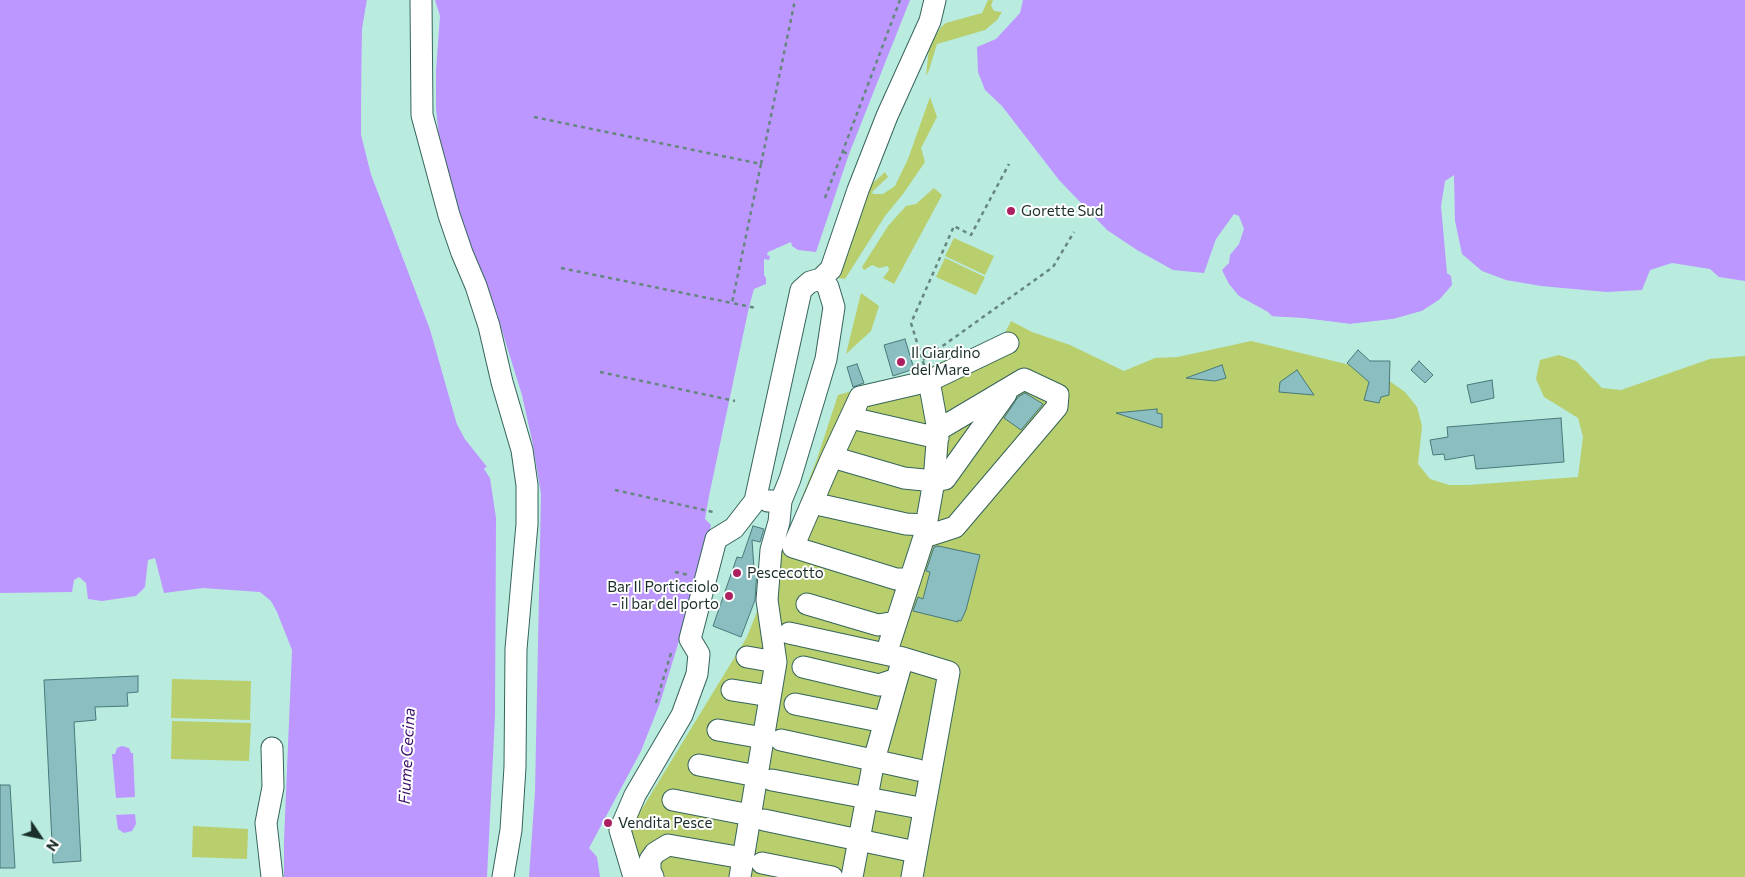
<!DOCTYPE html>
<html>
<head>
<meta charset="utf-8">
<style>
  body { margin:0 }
  #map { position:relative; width:1745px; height:877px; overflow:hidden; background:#b9ebdf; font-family:Commissioner,sans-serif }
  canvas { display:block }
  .north { position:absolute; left:15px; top:812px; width:50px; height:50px; -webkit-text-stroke:4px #fff; paint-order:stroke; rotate:124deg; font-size:14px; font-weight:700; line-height:20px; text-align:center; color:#1b2f2a }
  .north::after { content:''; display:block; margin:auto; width:18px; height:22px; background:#1b2f2a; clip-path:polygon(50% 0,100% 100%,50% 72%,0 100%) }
</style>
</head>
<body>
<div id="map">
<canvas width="1745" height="877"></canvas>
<div class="north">N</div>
</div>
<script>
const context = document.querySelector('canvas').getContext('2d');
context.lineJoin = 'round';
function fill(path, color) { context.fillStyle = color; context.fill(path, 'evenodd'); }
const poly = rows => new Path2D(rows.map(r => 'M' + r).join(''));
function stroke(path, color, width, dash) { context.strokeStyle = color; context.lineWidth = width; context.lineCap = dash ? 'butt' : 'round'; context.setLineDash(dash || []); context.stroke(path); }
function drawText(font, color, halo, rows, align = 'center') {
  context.font = font + ' Commissioner,sans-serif'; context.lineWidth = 4; context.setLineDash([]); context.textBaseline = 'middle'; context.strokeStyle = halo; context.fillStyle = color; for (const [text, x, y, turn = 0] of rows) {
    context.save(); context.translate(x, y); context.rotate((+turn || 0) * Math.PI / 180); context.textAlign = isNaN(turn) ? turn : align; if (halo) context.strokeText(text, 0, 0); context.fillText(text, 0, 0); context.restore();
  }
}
fill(poly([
  [988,0,993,0,991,6,994,11,1002,12,997,20,985,30,937,44,929,70,926,76,929,48,931,42,941,27,946,23,982,13],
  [930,97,937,117,921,148,925,162,903,194,885,216,845,279,838,278,836,274,863,192,885,172,888,177,872,192,873,194,883,194,895,186,908,159],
  [934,188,942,195,894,284,883,278,889,270,888,266,879,268,872,265,864,270,862,267,888,226,906,206,916,204],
  [954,238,994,256,985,275,945,256],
  [945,258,985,277,976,295,936,277],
  [861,293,879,306,871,331,846,354],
  [1011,321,1032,332,1070,345,1124,371,1155,358,1178,357,1251,341,1375,371,1405,392,1417,407,1422,426,1418,464,1430,479,1449,485,1468,485,1578,477,1583,437,1578,418,1544,397,1536,379,1540,360,1559,355,1576,361,1602,388,1621,390,1710,359,1745,356,1745,877,643,877,636,844,629,830,747,637,817,459,838,395,919,372,1005,333],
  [172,679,251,681,250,720,171,718],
  [172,721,251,723,249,761,171,759],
  [193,826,248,829,247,859,192,857]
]), '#b9ce6c');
fill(poly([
  [0,0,367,0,362,30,361,134,371,174,430,329,457,424,465,439,488,467,484,469,490,478,496,518,495,716,487,877,284,877,284,841,292,650,277,612,271,601,260,592,203,588,164,593,155,558,148,560,145,587,136,596,102,601,88,599,86,583,79,577,74,580,72,592,0,593],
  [435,0,910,0,849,154,816,252,798,250,792,246,791,242,768,252,767,255,770,256,769,260,764,259,764,275,766,278,766,284,754,289,749,307,709,496,705,519,711,525,696,585,660,703,641,751,589,848,597,857,600,877,529,877,535,792,541,494,532,440,522,395,494,305,460,222,440,148,436,108,436,71,440,16],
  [1023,0,1745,0,1745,281,1719,277,1710,269,1672,263,1650,270,1642,290,1606,292,1541,286,1506,280,1482,271,1462,254,1455,221,1454,175,1445,181,1441,206,1447,273,1451,276,1452,285,1439,300,1422,311,1393,319,1350,324,1302,318,1273,317,1268,312,1239,296,1229,284,1222,270,1229,263,1230,255,1239,244,1244,229,1239,216,1234,214,1216,239,1204,273,1173,270,1137,250,1107,230,1059,180,1002,106,985,90,978,72,977,47,996,39,1020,13],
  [122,746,129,748,131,753,133,753,135,797,116,798,112,754,115,754,117,748],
  [135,814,136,824,132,831,124,833,118,829,116,815]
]), '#bc97ff');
fill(poly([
  [367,0,370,0,365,30,364,134,373,174,432,328,460,423,467,437,490,466,488,470,492,477,490,478,484,468,487,467,465,439,457,424,430,329,371,174,361,134,362,30],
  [1439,300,1441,302,1423,313,1394,322,1350,327,1302,321,1273,320,1268,316,1302,318,1350,324,1394,319,1422,311]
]), '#b9ebdf');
const building = poly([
  [905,339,914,369,893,376,884,345,905,339],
  [1358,350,1370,361,1390,361,1389,395,1381,397,1379,403,1364,400,1369,382,1347,363,1358,350],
  [1419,361,1433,375,1425,383,1411,370,1419,361],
  [857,364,864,383,853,387,847,367,857,364],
  [1222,365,1226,378,1215,381,1186,378,1222,365],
  [1297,370,1314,395,1279,392,1280,382,1297,370],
  [1492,380,1494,398,1471,403,1467,385,1492,380],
  [1025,393,1043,404,1021,430,1004,418,1018,397,1025,393],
  [1157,409,1157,413,1162,414,1162,428,1116,413,1157,409],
  [1561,418,1564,462,1476,469,1474,455,1445,460,1444,454,1433,455,1430,440,1448,437,1447,427,1561,418],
  [753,526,764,529,760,542,752,540,754,569,757,570,755,600,741,637,713,626,737,557,742,558,753,526],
  [938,546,980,555,966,610,961,621,958,620,958,622,913,611,918,597,923,599,930,572,926,571,934,547,938,546],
  [138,676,138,692,127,693,128,706,95,707,96,720,74,722,81,861,53,863,44,680,138,676],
  [0,785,10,785,15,868,0,868,0,785]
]);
fill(building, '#8bbec0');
stroke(building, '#48797b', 1);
const minor = poly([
  [421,0,422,115,449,215,462,253,476,286,489,326,502,382,522,450,527,485,527,524,516,649,515,767,511,830,503,877],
  [851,418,938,438],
  [832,457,904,478,934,481,945,479,1006,394],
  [768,501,781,501,790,479,826,359,834,307,828,287,821,279],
  [812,503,906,524,926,525],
  [924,537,955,527,1057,407,1058,395,1024,379,938,430],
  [910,579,896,579,793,547,832,457,860,397,929,381,1008,343],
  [807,604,878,625,896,622],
  [789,633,903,658,949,672,912,877],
  [886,654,924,537,934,481,938,430,929,381],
  [747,657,776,662],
  [803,667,879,685,897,679],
  [732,690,770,696],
  [795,704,884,722],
  [718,730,763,738],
  [781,740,918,770],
  [272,748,273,787,266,823,272,877],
  [699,765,757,776],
  [772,780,920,808],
  [673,800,750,815],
  [764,820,911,851],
  [762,863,832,877],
  [634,877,620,830,635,795,682,715,697,674,699,654,690,639,716,539,734,528,755,501,801,290,810,282,821,279,831,269,858,190,887,116,930,21,935,0],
  [653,877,650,871,650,860,655,853,668,845,743,858],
  [740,877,776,662,767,600,771,550,779,522,781,501],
  [852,877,874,760,903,658]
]);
stroke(minor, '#36645b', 23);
stroke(poly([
  [534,117,761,164,732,303,756,308],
  [843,152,849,154],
  [761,164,795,0],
  [825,198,900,0],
  [561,268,732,303],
  [923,360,1053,267,1074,232],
  [924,365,911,323,954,226,971,235,1009,164],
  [600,372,735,401],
  [615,490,713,512],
  [675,572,689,575],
  [656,703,671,653]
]), '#65877f', 2.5, [4, 4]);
stroke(minor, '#fff', 21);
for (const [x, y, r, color] of [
  [1011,211,5,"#ac2060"],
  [901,362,5,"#ac2060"],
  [737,573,5,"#ac2060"],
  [729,596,5,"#ac2060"],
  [608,823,5,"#ac2060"]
]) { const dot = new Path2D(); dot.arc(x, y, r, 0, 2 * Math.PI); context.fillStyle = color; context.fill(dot); stroke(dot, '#fff', 2); }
drawText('15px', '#1b2f2a', '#fff', [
  ["Gorette Sud",1021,211],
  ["Il Giardino",911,353],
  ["del Mare",911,370],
  ["Pescecotto",747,573],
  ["Bar Il Porticciolo",719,587,"right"],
  ["- il bar del porto",719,604,"right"],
  ["Vendita Pesce",618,823]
], 'left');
drawText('italic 16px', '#3c106b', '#fff', [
  ["Fiume Cecina",407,756,-87]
]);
</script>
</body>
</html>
